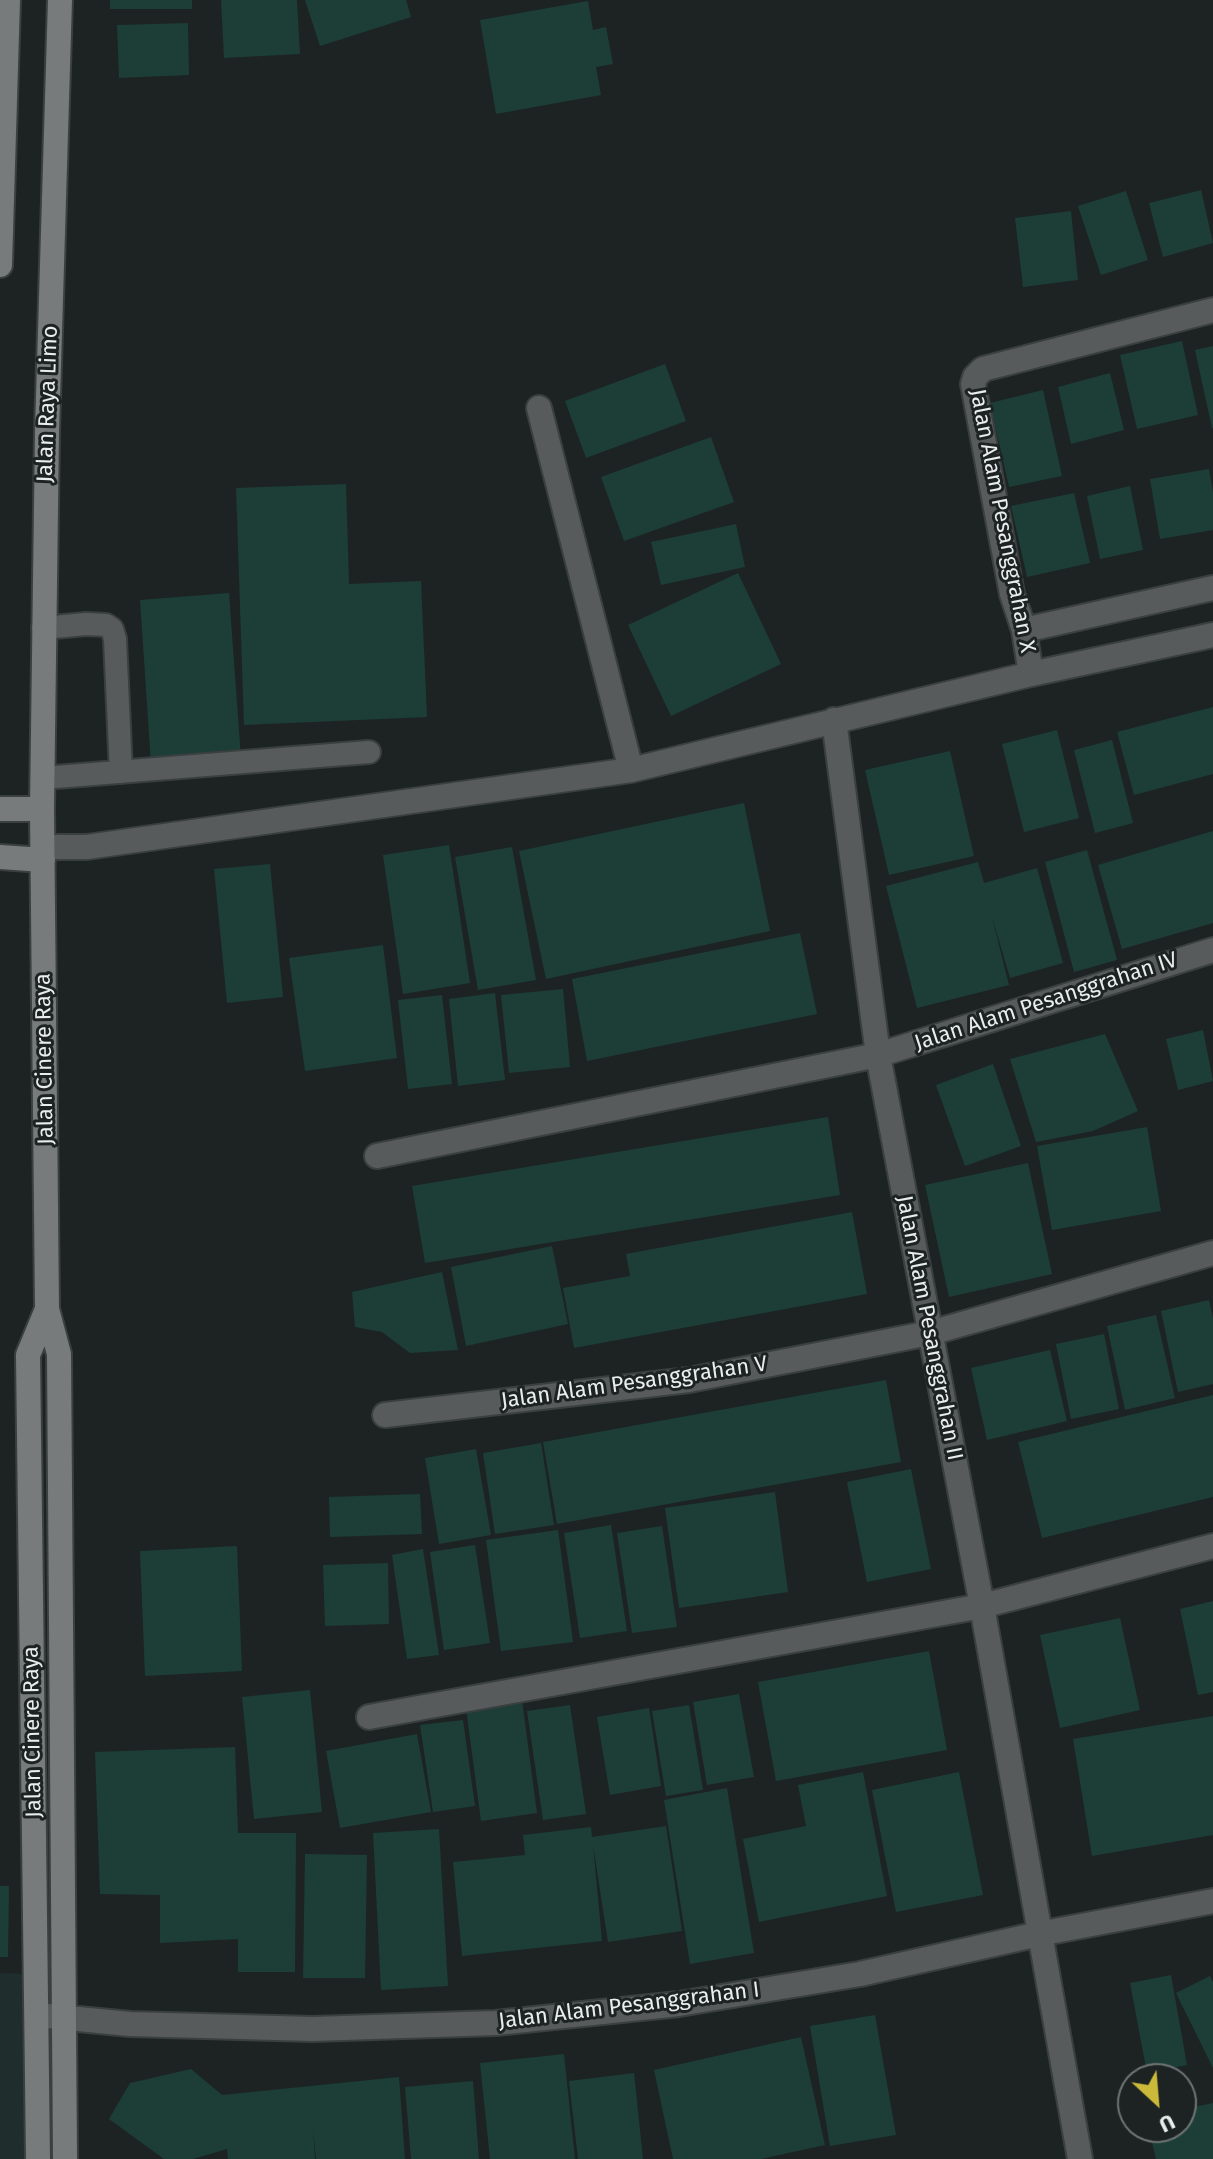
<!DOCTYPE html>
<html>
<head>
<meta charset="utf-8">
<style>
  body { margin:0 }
  #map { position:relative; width:1213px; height:2159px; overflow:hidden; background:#1d2323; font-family:"Fira Sans",sans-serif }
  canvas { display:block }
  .north { position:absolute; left:1117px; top:2063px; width:80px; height:80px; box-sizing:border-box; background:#1d2323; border:2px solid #6f7474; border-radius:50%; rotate:154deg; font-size:22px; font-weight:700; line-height:32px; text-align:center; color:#e9eded }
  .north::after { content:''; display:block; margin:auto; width:28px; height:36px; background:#cbba39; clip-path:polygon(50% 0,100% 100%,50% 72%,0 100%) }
</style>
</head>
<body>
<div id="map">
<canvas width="1213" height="2159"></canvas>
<div class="north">U</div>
</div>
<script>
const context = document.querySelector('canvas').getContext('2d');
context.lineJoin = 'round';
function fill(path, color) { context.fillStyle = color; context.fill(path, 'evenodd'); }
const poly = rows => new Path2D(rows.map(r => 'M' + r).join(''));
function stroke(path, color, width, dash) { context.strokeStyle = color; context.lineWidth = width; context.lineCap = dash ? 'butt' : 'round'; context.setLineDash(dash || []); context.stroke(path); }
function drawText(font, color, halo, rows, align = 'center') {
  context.font = font + ' "Fira Sans",sans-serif'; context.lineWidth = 6; context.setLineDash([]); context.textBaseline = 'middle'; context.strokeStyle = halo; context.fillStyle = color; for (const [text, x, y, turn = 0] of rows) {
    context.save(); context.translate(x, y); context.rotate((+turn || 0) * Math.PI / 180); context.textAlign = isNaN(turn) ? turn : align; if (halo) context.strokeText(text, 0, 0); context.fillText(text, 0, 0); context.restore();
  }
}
fill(poly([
  [0,1973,25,1974,24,2159,0,2159]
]), '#202d2d');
fill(poly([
  [110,0,192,0,192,9,110,9],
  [221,0,297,0,300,54,224,58],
  [305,0,406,0,411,17,320,46],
  [588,1,593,30,606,27,613,64,596,67,601,95,496,114,480,20],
  [188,23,189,75,119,78,117,25],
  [1201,190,1213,243,1163,257,1149,203],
  [1126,191,1148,260,1101,275,1078,206],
  [1071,211,1078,280,1023,287,1015,218],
  [1182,341,1198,415,1137,429,1120,355],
  [1213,346,1213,428,1212,428,1195,350],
  [665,364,686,421,586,458,565,401],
  [1110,373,1124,430,1071,444,1058,387],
  [1043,390,1062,476,1009,487,990,403],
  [711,437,734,502,624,541,601,477],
  [1209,469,1213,492,1213,530,1160,539,1150,479],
  [346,484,349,584,421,581,427,717,244,725,236,488],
  [1130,486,1143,550,1100,559,1087,496],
  [1074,493,1090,563,1027,577,1011,506],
  [736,524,745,567,661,585,651,542],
  [738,573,781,664,671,716,628,625],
  [229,593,241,758,151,764,140,600],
  [1213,707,1213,774,1134,795,1117,732],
  [1057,730,1079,818,1024,832,1002,744],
  [1112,740,1133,823,1095,833,1074,750],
  [950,751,974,856,889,875,865,770],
  [744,803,770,931,546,979,519,851],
  [1213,831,1213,923,1122,949,1098,865],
  [449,845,470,983,403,994,383,855],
  [512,847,536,980,478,990,455,857],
  [1087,850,1117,960,1074,972,1045,862],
  [978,862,984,883,1037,868,1063,963,1010,978,992,917,1009,985,917,1008,886,886],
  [270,864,283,997,227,1003,214,869],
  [800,933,817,1014,587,1061,572,979],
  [383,945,397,1058,305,1071,289,958],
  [563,989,570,1067,509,1073,501,995],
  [495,993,505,1080,458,1086,449,999],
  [442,995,452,1084,408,1089,398,1000],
  [1203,1030,1213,1081,1178,1090,1166,1039],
  [1105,1034,1138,1111,1093,1131,1036,1142,1010,1059],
  [993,1064,1021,1146,965,1166,936,1085],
  [828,1117,840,1195,425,1263,412,1186],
  [1147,1127,1161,1211,1052,1230,1037,1146],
  [1028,1163,1052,1274,949,1297,925,1185],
  [852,1212,867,1294,574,1348,563,1288,630,1276,626,1254],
  [552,1246,568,1324,466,1346,451,1267],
  [442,1272,458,1350,410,1353,382,1332,355,1327,352,1292],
  [1209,1300,1213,1318,1213,1384,1178,1392,1161,1311],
  [1156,1315,1175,1398,1125,1410,1107,1326],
  [1104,1334,1119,1409,1071,1419,1056,1344],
  [1050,1350,1067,1421,987,1440,971,1368],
  [886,1380,901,1462,557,1524,543,1442],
  [1213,1395,1213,1497,1042,1538,1018,1442],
  [541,1443,554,1525,495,1534,483,1453],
  [476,1449,491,1535,439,1544,425,1458],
  [911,1469,931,1569,867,1582,847,1482],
  [775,1492,788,1592,679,1608,665,1508],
  [420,1494,422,1534,330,1537,329,1497],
  [611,1525,627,1631,580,1638,564,1533],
  [662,1526,677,1627,632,1633,617,1533],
  [558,1530,573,1642,501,1651,486,1540],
  [475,1545,490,1643,444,1650,430,1552],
  [237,1546,242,1671,145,1676,140,1551],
  [423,1549,439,1655,407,1659,392,1555],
  [388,1563,389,1624,325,1626,323,1565],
  [1213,1601,1213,1692,1198,1695,1180,1609],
  [1120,1618,1140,1710,1060,1728,1040,1635],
  [929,1651,947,1750,776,1781,758,1682],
  [310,1690,322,1812,254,1819,242,1697],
  [739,1694,754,1777,707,1785,693,1702],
  [522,1700,537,1813,481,1821,466,1708],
  [570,1705,586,1814,543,1820,527,1711],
  [689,1705,703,1790,666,1796,652,1711],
  [649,1708,661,1786,610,1795,597,1717],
  [1213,1716,1213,1835,1092,1856,1073,1739],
  [463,1720,475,1806,433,1812,420,1725],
  [417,1734,431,1812,340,1828,326,1751],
  [235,1747,238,1833,296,1833,295,1972,238,1972,238,1939,160,1943,160,1895,100,1894,95,1752],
  [863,1772,887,1896,759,1922,743,1839,806,1826,798,1785],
  [959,1772,983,1895,896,1912,872,1790],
  [727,1788,754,1953,690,1964,664,1800],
  [666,1826,682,1931,608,1942,593,1845,602,1941,462,1956,453,1862,525,1855,523,1835,591,1827,592,1837],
  [439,1829,448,1986,381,1990,373,1833],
  [305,1854,367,1855,365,1978,303,1978],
  [0,1886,9,1886,8,1957,0,1957],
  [1171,1975,1187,2065,1147,2073,1130,1983],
  [1210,1976,1213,1982,1213,2068,1176,1993],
  [875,2015,896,2135,830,2146,810,2026],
  [801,2037,825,2145,761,2159,673,2159,654,2070],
  [564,2054,575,2159,490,2159,480,2063],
  [191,2069,222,2095,399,2077,405,2159,316,2159,313,2128,315,2159,228,2159,227,2149,193,2159,164,2159,109,2119,130,2083],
  [634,2073,643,2159,578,2159,569,2081],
  [473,2081,479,2159,411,2159,405,2087],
  [1213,2103,1213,2159,1156,2159,1148,2127,1181,2127,1181,2110]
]), '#1c3e36');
const lane = poly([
  [43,628,86,624,106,625,112,629,115,639,121,772],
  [43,778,369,752]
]);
const street = poly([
  [539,408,631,770],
  [1024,630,1213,588],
  [1031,674,1024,630,1012,594,973,384,975,377,983,369,1213,310],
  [834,720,878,1055,982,1606,1080,2159],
  [43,847,87,847,631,770,1031,674,1213,635],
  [377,1156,878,1055,1213,950],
  [385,1415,689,1380,930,1333,1213,1253],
  [369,1717,982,1606,1213,1546],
  [37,2015,130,2024,313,2029,496,2023,679,2004,860,1974,1039,1934,1213,1901]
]);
const secondary = poly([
  [60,0,47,431,42,809,47,1309,59,1354,65,2159],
  [0,265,8,0],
  [0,809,42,809],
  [0,857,43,860],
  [38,2159,28,1355,47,1309]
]);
stroke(lane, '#3a3f3f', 26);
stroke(street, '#3a3f3f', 28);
stroke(secondary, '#3a3f3f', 28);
stroke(lane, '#585b5b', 22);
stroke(street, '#585b5b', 24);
stroke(secondary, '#777b7c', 24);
drawText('22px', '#e9eded', '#1d2323', [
  ["Jalan Raya Limo",48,404,-88],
  ["Jalan Alam Pesanggrahan X",1002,521,79],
  ["Jalan Alam Pesanggrahan IV",1046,1002,-18],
  ["Jalan Cinere Raya",45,1059,-91],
  ["Jalan Alam Pesanggrahan II",929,1328,79],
  ["Jalan Alam Pesanggrahan V",634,1383,-8],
  ["Jalan Cinere Raya",33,1732,-91],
  ["Jalan Alam Pesanggrahan I",629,2006,-7]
]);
</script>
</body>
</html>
